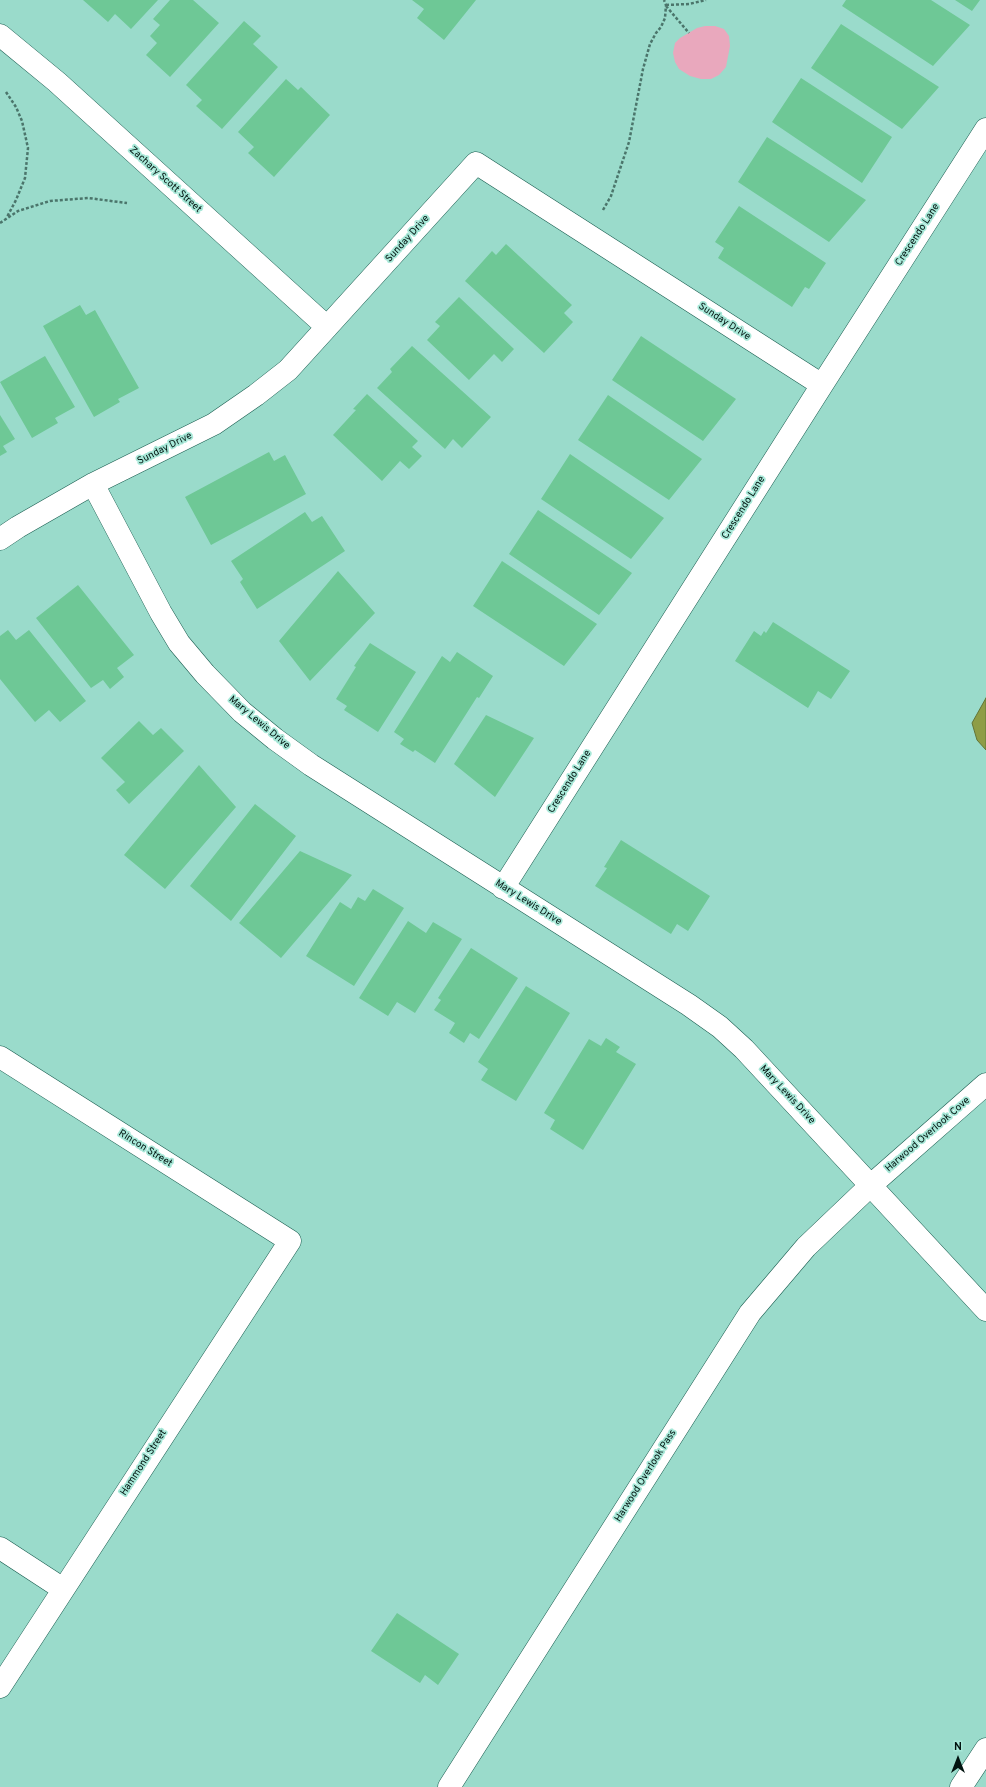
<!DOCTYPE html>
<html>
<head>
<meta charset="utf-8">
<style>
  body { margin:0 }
  #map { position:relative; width:986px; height:1787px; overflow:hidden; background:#9adbcb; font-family:Overpass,sans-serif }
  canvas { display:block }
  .north { position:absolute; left:938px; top:1739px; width:40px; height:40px; -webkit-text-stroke:3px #a7e8d8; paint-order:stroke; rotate:0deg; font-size:11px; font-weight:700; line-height:16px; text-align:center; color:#00130f }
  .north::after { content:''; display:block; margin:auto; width:14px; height:18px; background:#00130f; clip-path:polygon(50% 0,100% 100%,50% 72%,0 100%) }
</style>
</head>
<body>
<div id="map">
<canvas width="986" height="1787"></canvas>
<div class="north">N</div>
</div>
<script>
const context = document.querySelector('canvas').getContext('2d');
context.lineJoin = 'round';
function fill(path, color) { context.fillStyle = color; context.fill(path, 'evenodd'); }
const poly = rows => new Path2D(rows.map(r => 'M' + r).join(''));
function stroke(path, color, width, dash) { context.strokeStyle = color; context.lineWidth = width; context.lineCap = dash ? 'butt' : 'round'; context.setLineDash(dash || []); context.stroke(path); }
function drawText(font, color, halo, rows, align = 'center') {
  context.font = font + ' Overpass,sans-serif'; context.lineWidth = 3.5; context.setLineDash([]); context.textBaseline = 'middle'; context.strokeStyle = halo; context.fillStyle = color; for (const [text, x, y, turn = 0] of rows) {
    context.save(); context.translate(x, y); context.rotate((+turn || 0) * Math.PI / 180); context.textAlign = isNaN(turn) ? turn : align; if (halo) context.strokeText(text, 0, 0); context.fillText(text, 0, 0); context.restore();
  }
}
fill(poly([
  [705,26,715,26,724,29,729,36,730,46,726,67,719,75,711,79,701,79,690,76,679,69,675,62,673,53,675,43,680,38,697,28]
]), '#e9a8bd');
const water = poly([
  [986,698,986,750,977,740,972,723,986,698]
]);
fill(water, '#8e9d46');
stroke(water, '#637436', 1);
fill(poly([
  [83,0,158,0,131,29,115,14,108,22],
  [170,0,193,0,219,23,170,77,146,55,157,43,150,36,160,25,153,19],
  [412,0,476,0,444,40,417,18,424,9],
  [846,0,931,0,970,25,933,66,842,6],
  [955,0,980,0,972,11],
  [244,21,261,36,253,44,278,67,222,129,196,106,202,100,186,85],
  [841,24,939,87,902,129,811,68],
  [801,78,892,137,862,183,772,122],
  [286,79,298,90,301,87,330,115,274,177,248,153,254,147,238,132],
  [767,137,866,200,829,242,738,182],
  [739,206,826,263,809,289,805,287,792,307,718,258,724,248,715,242],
  [506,244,572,305,564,313,573,322,544,353,465,281,492,251,496,255],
  [459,297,514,349,502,362,494,354,469,380,427,340,440,326,435,322],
  [80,305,86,315,95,310,139,388,118,399,120,402,94,417,43,326],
  [641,336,736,399,703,441,612,380],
  [412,346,491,417,462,448,453,439,445,449,377,388,392,372,390,369],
  [45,356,75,407,55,418,58,423,32,438,0,382],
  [367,394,418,441,412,447,422,456,409,469,400,461,382,481,333,435,356,410,353,409],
  [608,395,702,459,669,500,578,440],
  [0,415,15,439,3,446,7,452,0,456],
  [269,452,274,461,285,455,306,494,211,545,185,497],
  [570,454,664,518,631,559,541,499],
  [538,510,632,573,599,615,509,554],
  [305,512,312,522,322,516,345,551,257,609,240,582,243,579,231,561],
  [502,561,597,624,564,666,473,606],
  [338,571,375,613,310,681,279,641],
  [78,585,134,655,117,668,124,677,110,689,103,680,91,688,36,618],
  [773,622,850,671,831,699,818,691,808,708,735,661,754,631,761,636,764,631,766,633],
  [8,630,16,640,29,630,86,701,60,722,49,710,35,722,0,679,0,636],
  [370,643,416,672,378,732,344,710,347,706,336,699,356,667,354,666],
  [457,652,493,676,479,698,477,697,435,763,415,750,413,752,400,744,404,739,394,732,442,656,450,662],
  [486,715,534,738,495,797,454,764],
  [139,721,153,735,161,728,184,751,129,804,116,790,125,782,101,758],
  [199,765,236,807,165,889,124,855],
  [255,804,296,836,231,921,190,886],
  [621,840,710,896,688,931,677,924,671,934,595,886,607,868,604,867],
  [300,851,352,875,281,958,239,923],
  [373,889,404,908,354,986,306,956,340,902,351,909,358,897,365,901],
  [408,921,426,933,433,922,462,939,415,1013,397,1002,388,1016,359,998],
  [471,948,518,978,479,1039,470,1033,464,1043,449,1033,455,1023,434,1010,441,1000,438,998],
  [526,986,570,1013,516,1101,481,1080,488,1069,478,1062],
  [606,1038,620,1047,616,1052,636,1064,583,1150,550,1129,555,1120,544,1113,589,1039,601,1046],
  [397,1613,459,1654,438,1685,425,1675,420,1683,371,1651]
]), '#6ec896');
const street = poly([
  [0,35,57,82,327,327],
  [93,484,161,613,179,643,205,674,242,712,275,739,311,765,689,1005,720,1027,744,1049,986,1310],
  [0,539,18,527,93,484,214,424,256,395,288,370,476,163,822,385],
  [503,888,822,385,986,129],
  [0,1057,290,1241,0,1687],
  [0,1548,63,1589],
  [449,1787,750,1313,806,1247,870,1186,986,1084],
  [961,1787,986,1749]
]);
stroke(street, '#195c4f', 23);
stroke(poly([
  [666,5,689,4,706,0],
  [666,6,689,33],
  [6,92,16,107,22,121,28,148,25,178,16,200,7,217],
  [603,210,611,196,629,142,643,69,650,44,656,33,661,27,665,18,666,5,664,0],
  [0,223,18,211,50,201,88,198,127,203]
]), '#4b756b', 2.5, [3, 2]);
stroke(street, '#fff', 22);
drawText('10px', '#00130f', '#a7e8d8', [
  ["Zachary Scott Street",165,180,42],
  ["Crescendo Lane",918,235,-57],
  ["Sunday Drive",408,239,-48],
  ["Sunday Drive",724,322,33],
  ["Sunday Drive",165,449,-27],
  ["Crescendo Lane",744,508,-58],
  ["Mary Lewis Drive",259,723,40],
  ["Crescendo Lane",570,782,-58],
  ["Mary Lewis Drive",528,903,32],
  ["Mary Lewis Drive",787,1095,47],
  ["Harwood Overlook Cove",928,1135,-41],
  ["Rincon Street",145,1149,32],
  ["Hammond Street",144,1463,-57],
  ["Harwood Overlook Pass",646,1476,-58]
]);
</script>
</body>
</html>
